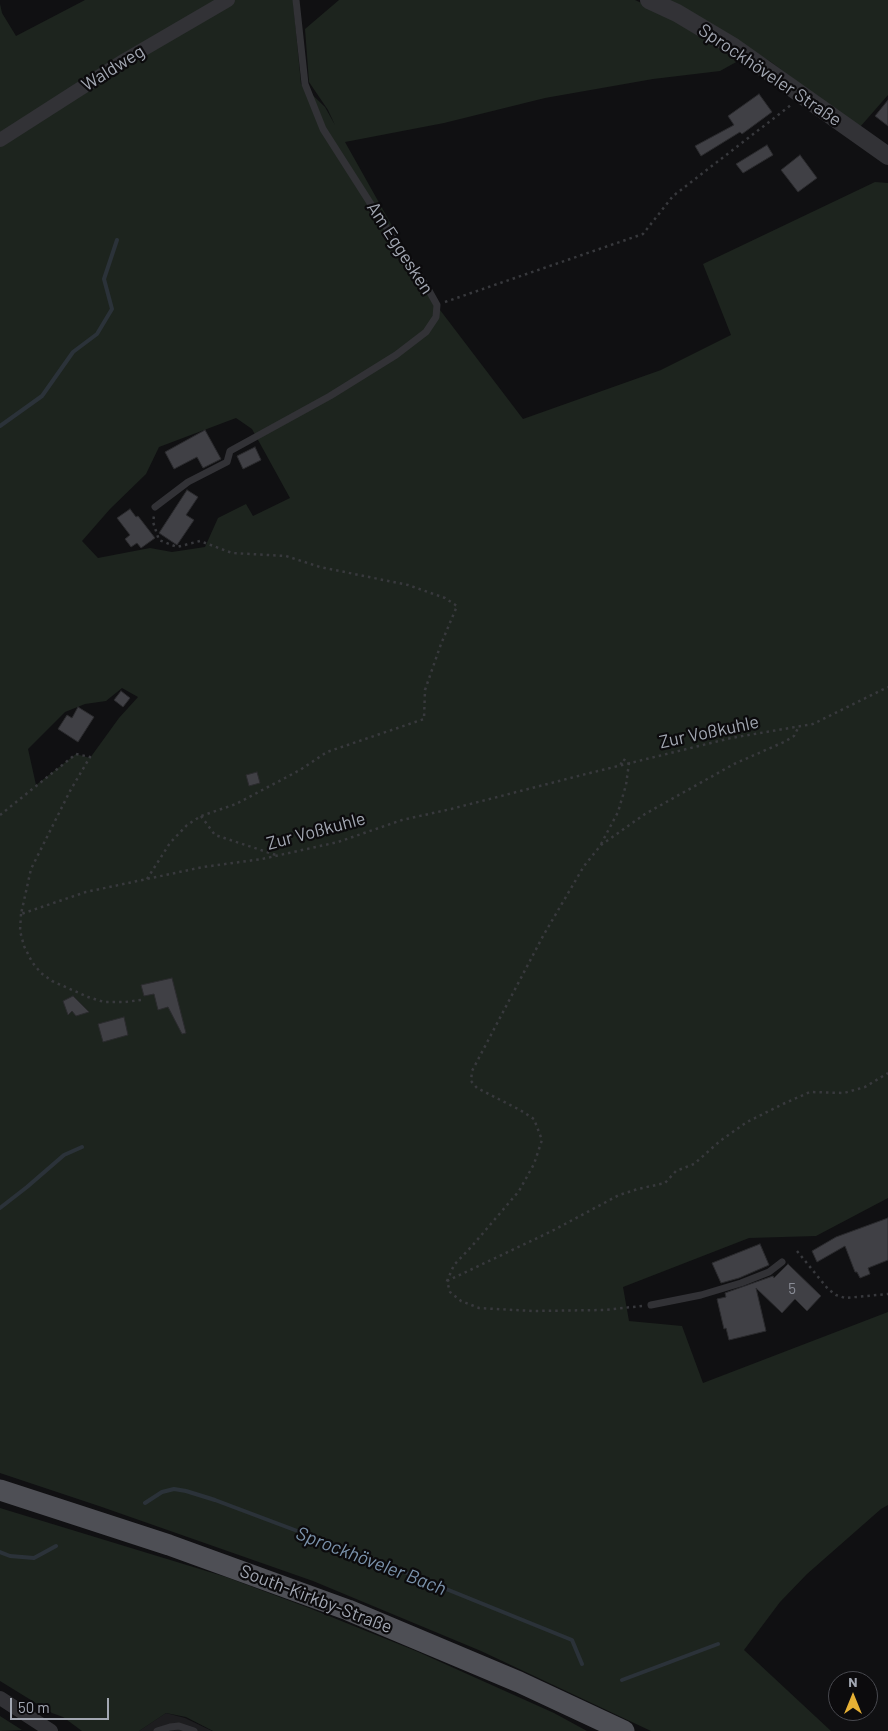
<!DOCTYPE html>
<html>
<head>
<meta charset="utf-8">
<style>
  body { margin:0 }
  #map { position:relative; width:888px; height:1731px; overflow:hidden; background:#101012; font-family:Barlow,sans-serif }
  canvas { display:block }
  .north { position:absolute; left:828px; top:1671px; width:50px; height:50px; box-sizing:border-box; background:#0c0b0d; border:1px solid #48494f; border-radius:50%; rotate:0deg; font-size:14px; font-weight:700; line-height:20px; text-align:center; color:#a2a7b2 }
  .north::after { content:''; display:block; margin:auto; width:18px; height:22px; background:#e6b034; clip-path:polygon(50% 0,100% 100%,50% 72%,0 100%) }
  .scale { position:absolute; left:10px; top:1698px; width:99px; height:22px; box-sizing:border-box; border:2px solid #a2a7b2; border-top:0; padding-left:6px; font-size:15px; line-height:18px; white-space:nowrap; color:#a2a7b2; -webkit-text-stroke:4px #0c0b0d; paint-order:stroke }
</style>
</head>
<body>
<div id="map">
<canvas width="888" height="1731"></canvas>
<div class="north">N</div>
<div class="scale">50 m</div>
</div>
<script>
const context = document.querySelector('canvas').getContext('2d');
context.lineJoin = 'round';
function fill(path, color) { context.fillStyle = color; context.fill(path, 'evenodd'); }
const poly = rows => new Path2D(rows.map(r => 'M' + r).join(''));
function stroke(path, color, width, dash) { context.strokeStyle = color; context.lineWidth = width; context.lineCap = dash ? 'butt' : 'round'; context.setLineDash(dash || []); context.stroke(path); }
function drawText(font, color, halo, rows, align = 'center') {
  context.font = font + ' Barlow,sans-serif'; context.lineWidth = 4.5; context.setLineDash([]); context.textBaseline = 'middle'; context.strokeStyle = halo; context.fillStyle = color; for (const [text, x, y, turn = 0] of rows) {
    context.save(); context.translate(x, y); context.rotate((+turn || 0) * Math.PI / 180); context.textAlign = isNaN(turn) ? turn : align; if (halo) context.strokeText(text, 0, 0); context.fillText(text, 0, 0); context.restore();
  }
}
fill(poly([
  [166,1713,185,1718,212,1731,139,1731]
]), '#1d1d1f');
fill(poly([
  [85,0,225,0,0,137,0,4,2,13,16,36],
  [233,0,293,0,301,84,325,107,335,125,328,110,309,82,305,29,339,0,635,0,674,18,738,61,720,71,653,79,545,98,444,123,345,142,437,306,523,419,661,370,731,335,703,264,875,182,888,183,888,1198,816,1236,749,1238,623,1287,629,1321,682,1326,703,1383,888,1312,888,1505,881,1509,807,1574,780,1602,744,1650,831,1731,651,1731,481,1651,313,1581,99,1506,0,1473,0,143],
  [236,418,252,429,290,498,253,516,246,504,218,518,205,547,172,552,150,548,98,558,82,541,110,509,146,474,159,447],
  [122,688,138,697,119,718,90,758,76,754,36,785,28,749,65,712,85,704,106,701],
  [662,0,888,0,888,95,860,127,831,107,771,62,707,23],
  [0,1508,226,1577,309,1608,416,1651,554,1713,587,1731,213,1731,186,1717,166,1713,139,1731,82,1731,63,1717,52,1713,0,1681],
  [0,1716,22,1730,0,1731]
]), '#1d241e');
stroke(poly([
  [0,426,42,396,73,352,97,334,112,309,104,279,117,240],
  [0,1208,27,1187,64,1155,82,1147],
  [145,1503,162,1492,174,1489,186,1491,215,1500,377,1561,572,1640,582,1664],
  [0,1552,10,1556,34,1558,56,1546],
  [622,1680,718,1644]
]), '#2b3239', 4);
const building = poly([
  [759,94,772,112,742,134,740,132,701,156,695,146,734,125,728,116,759,94],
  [888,100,888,126,875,116,888,100],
  [767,145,773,155,743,173,736,164,767,145],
  [800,155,817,178,798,192,781,170,800,155],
  [205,430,221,459,203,468,197,457,174,469,165,452,205,430],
  [255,447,261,460,243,469,237,456,255,447],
  [187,490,198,497,186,515,194,520,177,545,159,533,187,490],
  [130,509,136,517,138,516,155,538,141,548,137,543,131,547,125,539,130,535,117,518,130,509],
  [121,691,130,698,123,707,114,700,121,691],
  [78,707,94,717,78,742,58,729,67,715,72,718,78,707],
  [257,772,260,783,249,786,246,775,257,772],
  [172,978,186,1033,182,1034,168,1007,158,1010,154,994,144,996,141,985,172,978],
  [73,996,89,1012,76,1016,72,1011,68,1015,63,1001,73,996],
  [124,1017,128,1035,103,1042,98,1024,124,1017],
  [888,1218,888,1260,868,1268,870,1274,860,1278,857,1272,855,1272,845,1246,817,1262,812,1251,836,1237,888,1218],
  [760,1244,769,1265,739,1278,721,1283,712,1263,760,1244],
  [788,1264,821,1296,807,1311,795,1299,782,1313,756,1288,766,1331,729,1340,726,1328,724,1329,717,1299,726,1297,725,1293,773,1276,774,1278,788,1264]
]);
fill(building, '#404045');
stroke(building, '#2b2b2e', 1);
stroke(poly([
  [445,302,643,234,673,196,791,105],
  [0,815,76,754,90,757,70,791,31,869,21,914,86,892,203,867,262,859,338,842,402,820,451,809,586,774,731,738,813,724,888,687],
  [201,816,215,835,276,855],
  [601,844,618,812,626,785,629,763,623,759,620,766],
  [147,879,170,843,187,825,201,816,236,804,300,770,327,752,424,719,425,690,441,644,457,606,445,598,408,585,320,567,286,556,232,553,200,541,177,547,159,540,153,522,154,516],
  [21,914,20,931,24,946,32,962,41,973,52,981,88,997,104,1002,125,1002,141,1000],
  [797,1251,828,1289,836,1295,845,1298,888,1294],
  [447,1281,552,1231,619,1195,638,1189,665,1183,676,1171,694,1164,720,1141,747,1122,783,1104,810,1092,844,1093,865,1087,888,1073],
  [642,1306,604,1310,532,1311,479,1308,461,1301,450,1292,447,1281,454,1265,472,1246,519,1191,534,1164,542,1140,534,1119,520,1110,477,1088,471,1081,472,1071,543,936,584,866,601,845,645,814,734,764,784,742,794,736,798,728]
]), '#38393d', 2.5, [2.5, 4]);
stroke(poly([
  [155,507,188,482,227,462,230,451,330,396,396,355,426,332,436,317,437,305,427,287,374,209,323,129,305,84,296,0],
  [651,1305,701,1295,741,1283,769,1272,782,1262],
  [157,1731,170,1727,179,1726,194,1731]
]), '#323236', 7);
stroke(poly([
  [0,140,125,60,228,0],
  [0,1698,51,1731]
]), '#323236', 14);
stroke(poly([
  [649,0,677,13,734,47,888,156]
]), '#323236', 18);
stroke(poly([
  [0,1490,169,1545,348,1610,519,1682,624,1731]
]), '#4e4f55', 21);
drawText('15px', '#8a8d97', null, [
  ["5",792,1289]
]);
drawText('18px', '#a2a7b2', '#0c0b0d', [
  ["Waldweg",113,68,-32],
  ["Sprockhöveler Straße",770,75,34],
  ["Am Eggesken",400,248,57],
  ["Zur Voßkuhle",709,732,-12],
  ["Zur Voßkuhle",316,831,-15],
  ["South-Kirkby-Straße",316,1599,21]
]);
drawText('italic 19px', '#7b93ac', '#0c0b0d', [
  ["Sprockhöveler Bach",371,1561,21]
]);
</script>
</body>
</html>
